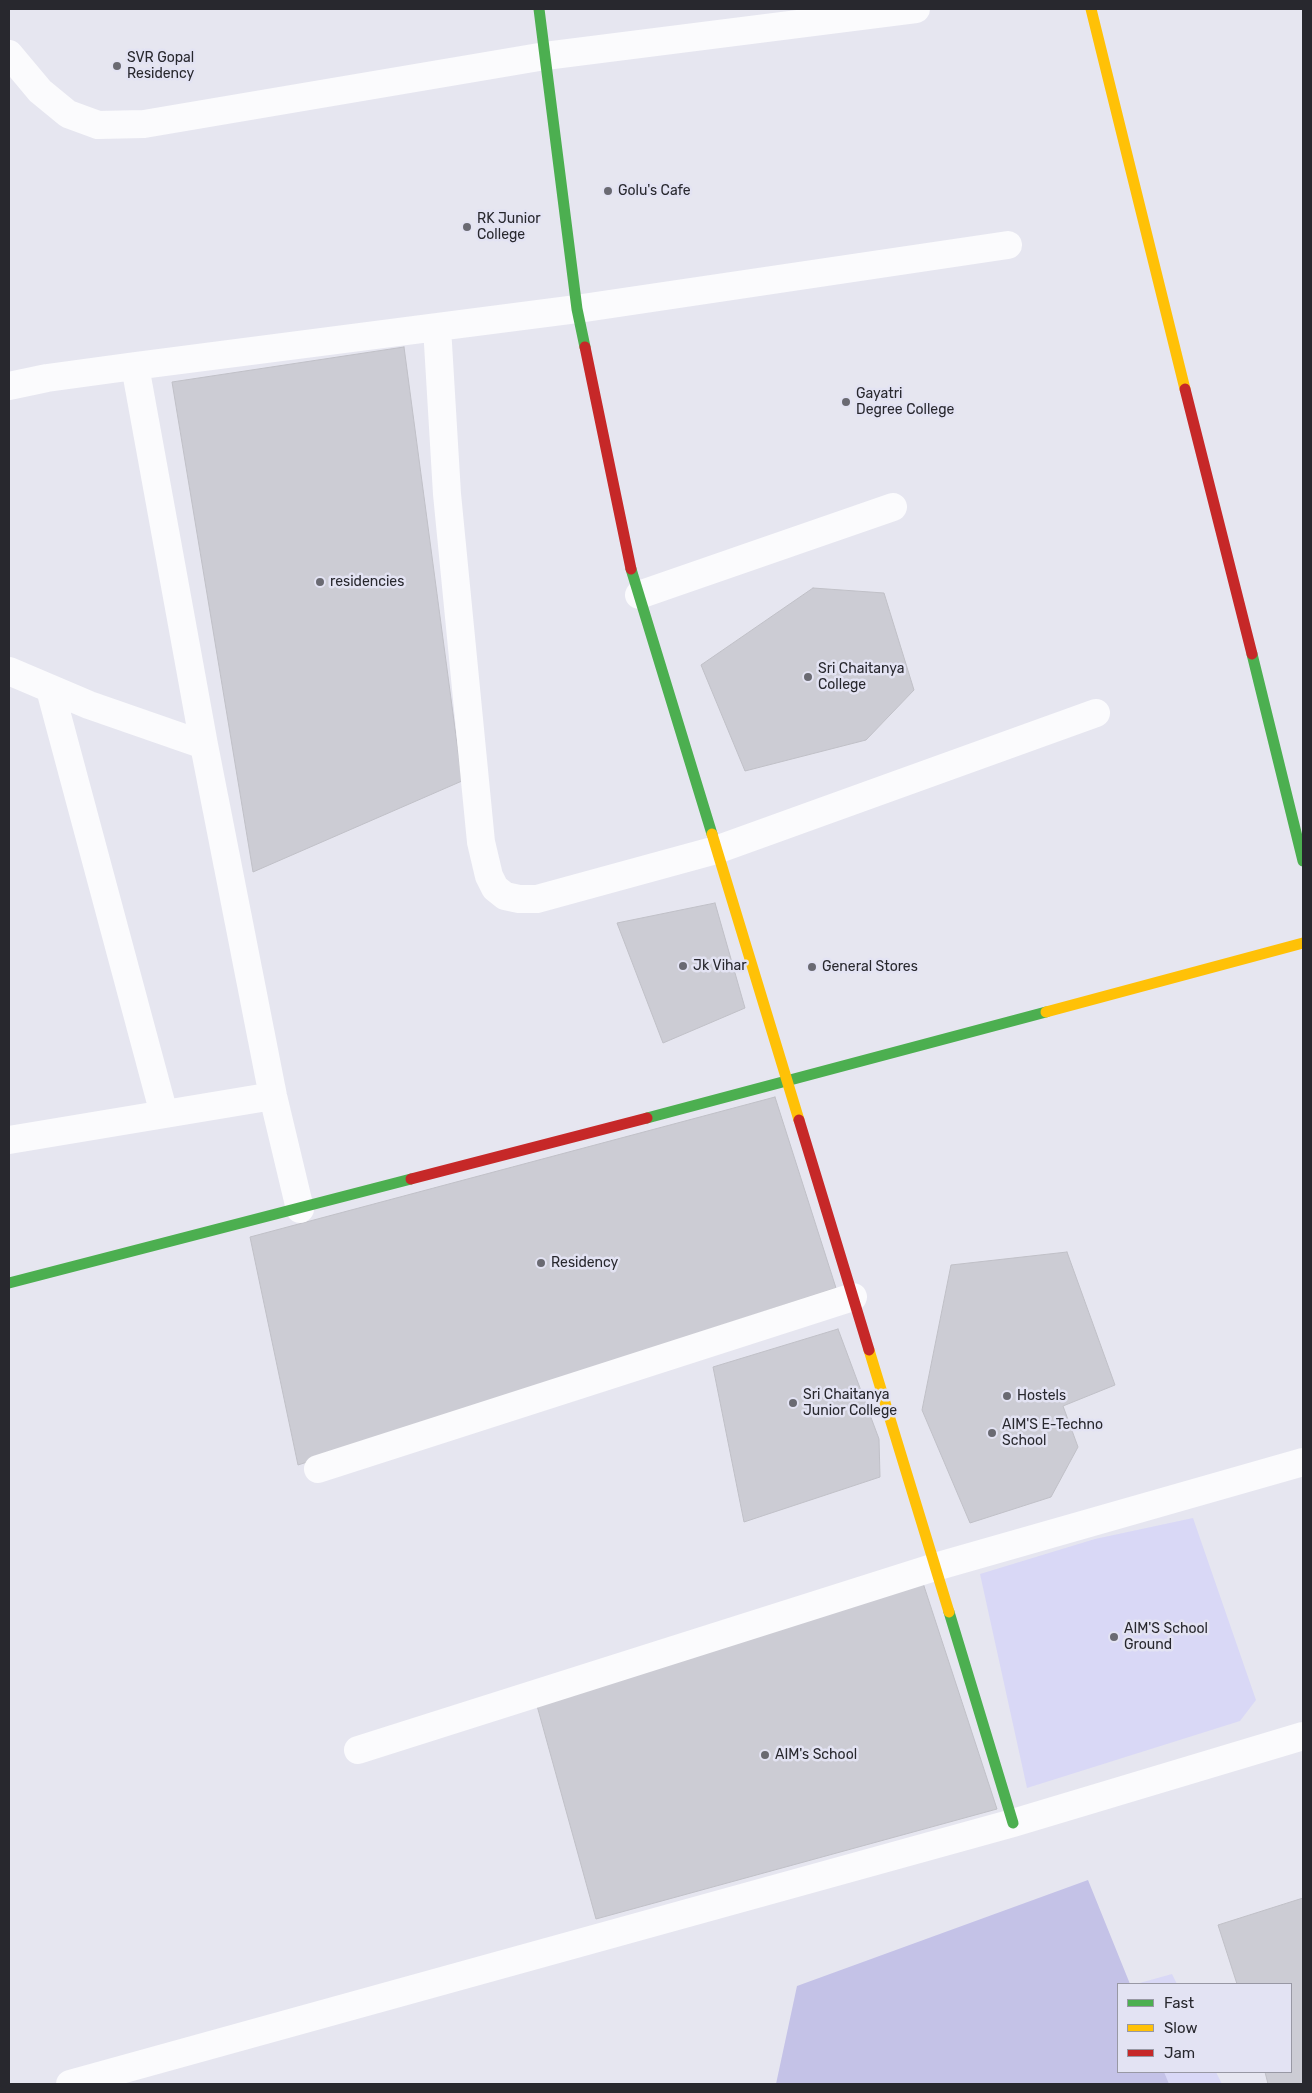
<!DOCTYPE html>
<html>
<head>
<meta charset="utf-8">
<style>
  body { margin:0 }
  #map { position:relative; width:1312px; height:2093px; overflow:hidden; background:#e6e6f0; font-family:Rubik,sans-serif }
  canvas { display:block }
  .frame { position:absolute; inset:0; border:10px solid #28282e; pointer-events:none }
  .legend { position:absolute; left:1117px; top:1983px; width:175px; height:90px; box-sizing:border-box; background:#e3e3f3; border:1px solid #9898a4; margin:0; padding:6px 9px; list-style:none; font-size:15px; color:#28282e }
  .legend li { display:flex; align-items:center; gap:10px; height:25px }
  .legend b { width:25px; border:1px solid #9898a4 }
</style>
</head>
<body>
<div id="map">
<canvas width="1312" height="2093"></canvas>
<div class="frame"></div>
<ul class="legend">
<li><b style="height:6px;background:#4caf50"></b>Fast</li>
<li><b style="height:6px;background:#ffc107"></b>Slow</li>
<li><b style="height:6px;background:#c62828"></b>Jam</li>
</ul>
</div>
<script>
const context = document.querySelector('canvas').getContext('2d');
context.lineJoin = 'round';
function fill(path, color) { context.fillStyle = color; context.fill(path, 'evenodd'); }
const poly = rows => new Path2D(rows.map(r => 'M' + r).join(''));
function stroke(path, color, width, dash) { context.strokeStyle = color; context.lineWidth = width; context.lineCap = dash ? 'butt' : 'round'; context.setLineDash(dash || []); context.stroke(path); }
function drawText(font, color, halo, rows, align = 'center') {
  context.font = font + ' Rubik,sans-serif'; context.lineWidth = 5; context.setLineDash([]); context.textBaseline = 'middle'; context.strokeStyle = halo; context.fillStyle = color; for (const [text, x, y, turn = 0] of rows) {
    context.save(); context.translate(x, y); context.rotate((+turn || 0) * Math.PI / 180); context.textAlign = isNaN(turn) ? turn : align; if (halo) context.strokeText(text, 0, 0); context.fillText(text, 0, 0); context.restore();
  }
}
fill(poly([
  [1193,1518,1256,1700,1240,1721,1027,1788,980,1574,1095,1539],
  [1172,1974,1177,1984,1136,1984],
  [1137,2072,1216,2072,1222,2084,1143,2084]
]), '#d9d8f6');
fill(poly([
  [1088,1880,1130,1984,1118,1984,1118,2072,1164,2072,1169,2084,776,2084,797,1986]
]), '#c4c2e7');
const building = poly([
  [404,347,462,781,253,872,172,382,404,347],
  [813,588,884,593,914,690,866,740,745,771,701,665,813,588],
  [715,903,745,1008,663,1043,617,923,715,903],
  [775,1097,836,1288,298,1465,250,1237,775,1097],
  [1067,1252,1115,1385,1063,1406,1078,1447,1051,1497,970,1523,922,1410,951,1265,1067,1252],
  [838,1329,879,1439,880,1477,744,1522,713,1367,838,1329],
  [923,1583,997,1809,596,1919,536,1702,923,1583],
  [1303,1898,1303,2084,1268,2084,1265,2072,1291,2072,1291,1984,1237,1984,1218,1925,1303,1898]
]);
fill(building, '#ccccd4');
stroke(building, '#c0c0c7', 1);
stroke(poly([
  [9,54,40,91,68,114,98,125,144,124,545,56,916,9],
  [437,327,447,494,481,842,489,876,495,888,505,896,519,899,537,899,716,850,1096,713],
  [135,366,204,745,273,1096,300,1209],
  [9,386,47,378,135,366,577,309,1008,245],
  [639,595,893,507],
  [9,671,89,705,204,745],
  [50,689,164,1114],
  [9,1140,273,1096],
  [318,1469,853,1297],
  [358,1750,935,1567,1303,1462],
  [70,2084,1013,1823,1303,1736]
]), '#fbfbfd', 28);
stroke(poly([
  [539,9,577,309,585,347],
  [631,569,712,834],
  [1252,654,1303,861],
  [647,1118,1046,1012],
  [9,1283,411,1179],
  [949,1612,1013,1823]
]), '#4caf50', 11);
stroke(poly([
  [1091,9,1185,389],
  [712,834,799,1120],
  [1046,1012,1303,943],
  [869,1350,949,1612]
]), '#ffc107', 11);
stroke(poly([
  [585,347,631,569],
  [1185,389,1252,654],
  [799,1120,869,1350],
  [411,1179,647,1118]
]), '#c62828', 11);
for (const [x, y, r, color] of [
  [117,66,5,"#6a6a72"],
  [608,191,5,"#6a6a72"],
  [467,227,5,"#6a6a72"],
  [846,402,5,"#6a6a72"],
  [320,582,5,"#6a6a72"],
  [808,677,5,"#6a6a72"],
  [683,966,5,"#6a6a72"],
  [812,967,5,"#6a6a72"],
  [541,1263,5,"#6a6a72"],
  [1007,1396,5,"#6a6a72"],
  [793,1403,5,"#6a6a72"],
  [992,1433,5,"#6a6a72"],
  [1114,1637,5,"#6a6a72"],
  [765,1755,5,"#6a6a72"]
]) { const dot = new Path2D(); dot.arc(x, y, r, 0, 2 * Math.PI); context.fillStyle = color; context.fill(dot); stroke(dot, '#e3e3f3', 2); }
drawText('14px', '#28282e', '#e3e3f3', [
  ["SVR Gopal",127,58],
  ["Residency",127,74],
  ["Golu's Cafe",618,191],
  ["RK Junior",477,219],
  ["College",477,235],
  ["Gayatri",856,394],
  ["Degree College",856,410],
  ["residencies",330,582],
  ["Sri Chaitanya",818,669],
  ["College",818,685],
  ["Jk Vihar",693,966],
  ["General Stores",822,967],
  ["Residency",551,1263],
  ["Sri Chaitanya",803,1395],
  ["Junior College",803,1411],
  ["Hostels",1017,1396],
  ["AIM'S E-Techno",1002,1425],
  ["School",1002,1441],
  ["AIM'S School",1124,1629],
  ["Ground",1124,1645],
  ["AIM's School",775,1755]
], 'left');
</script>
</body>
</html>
